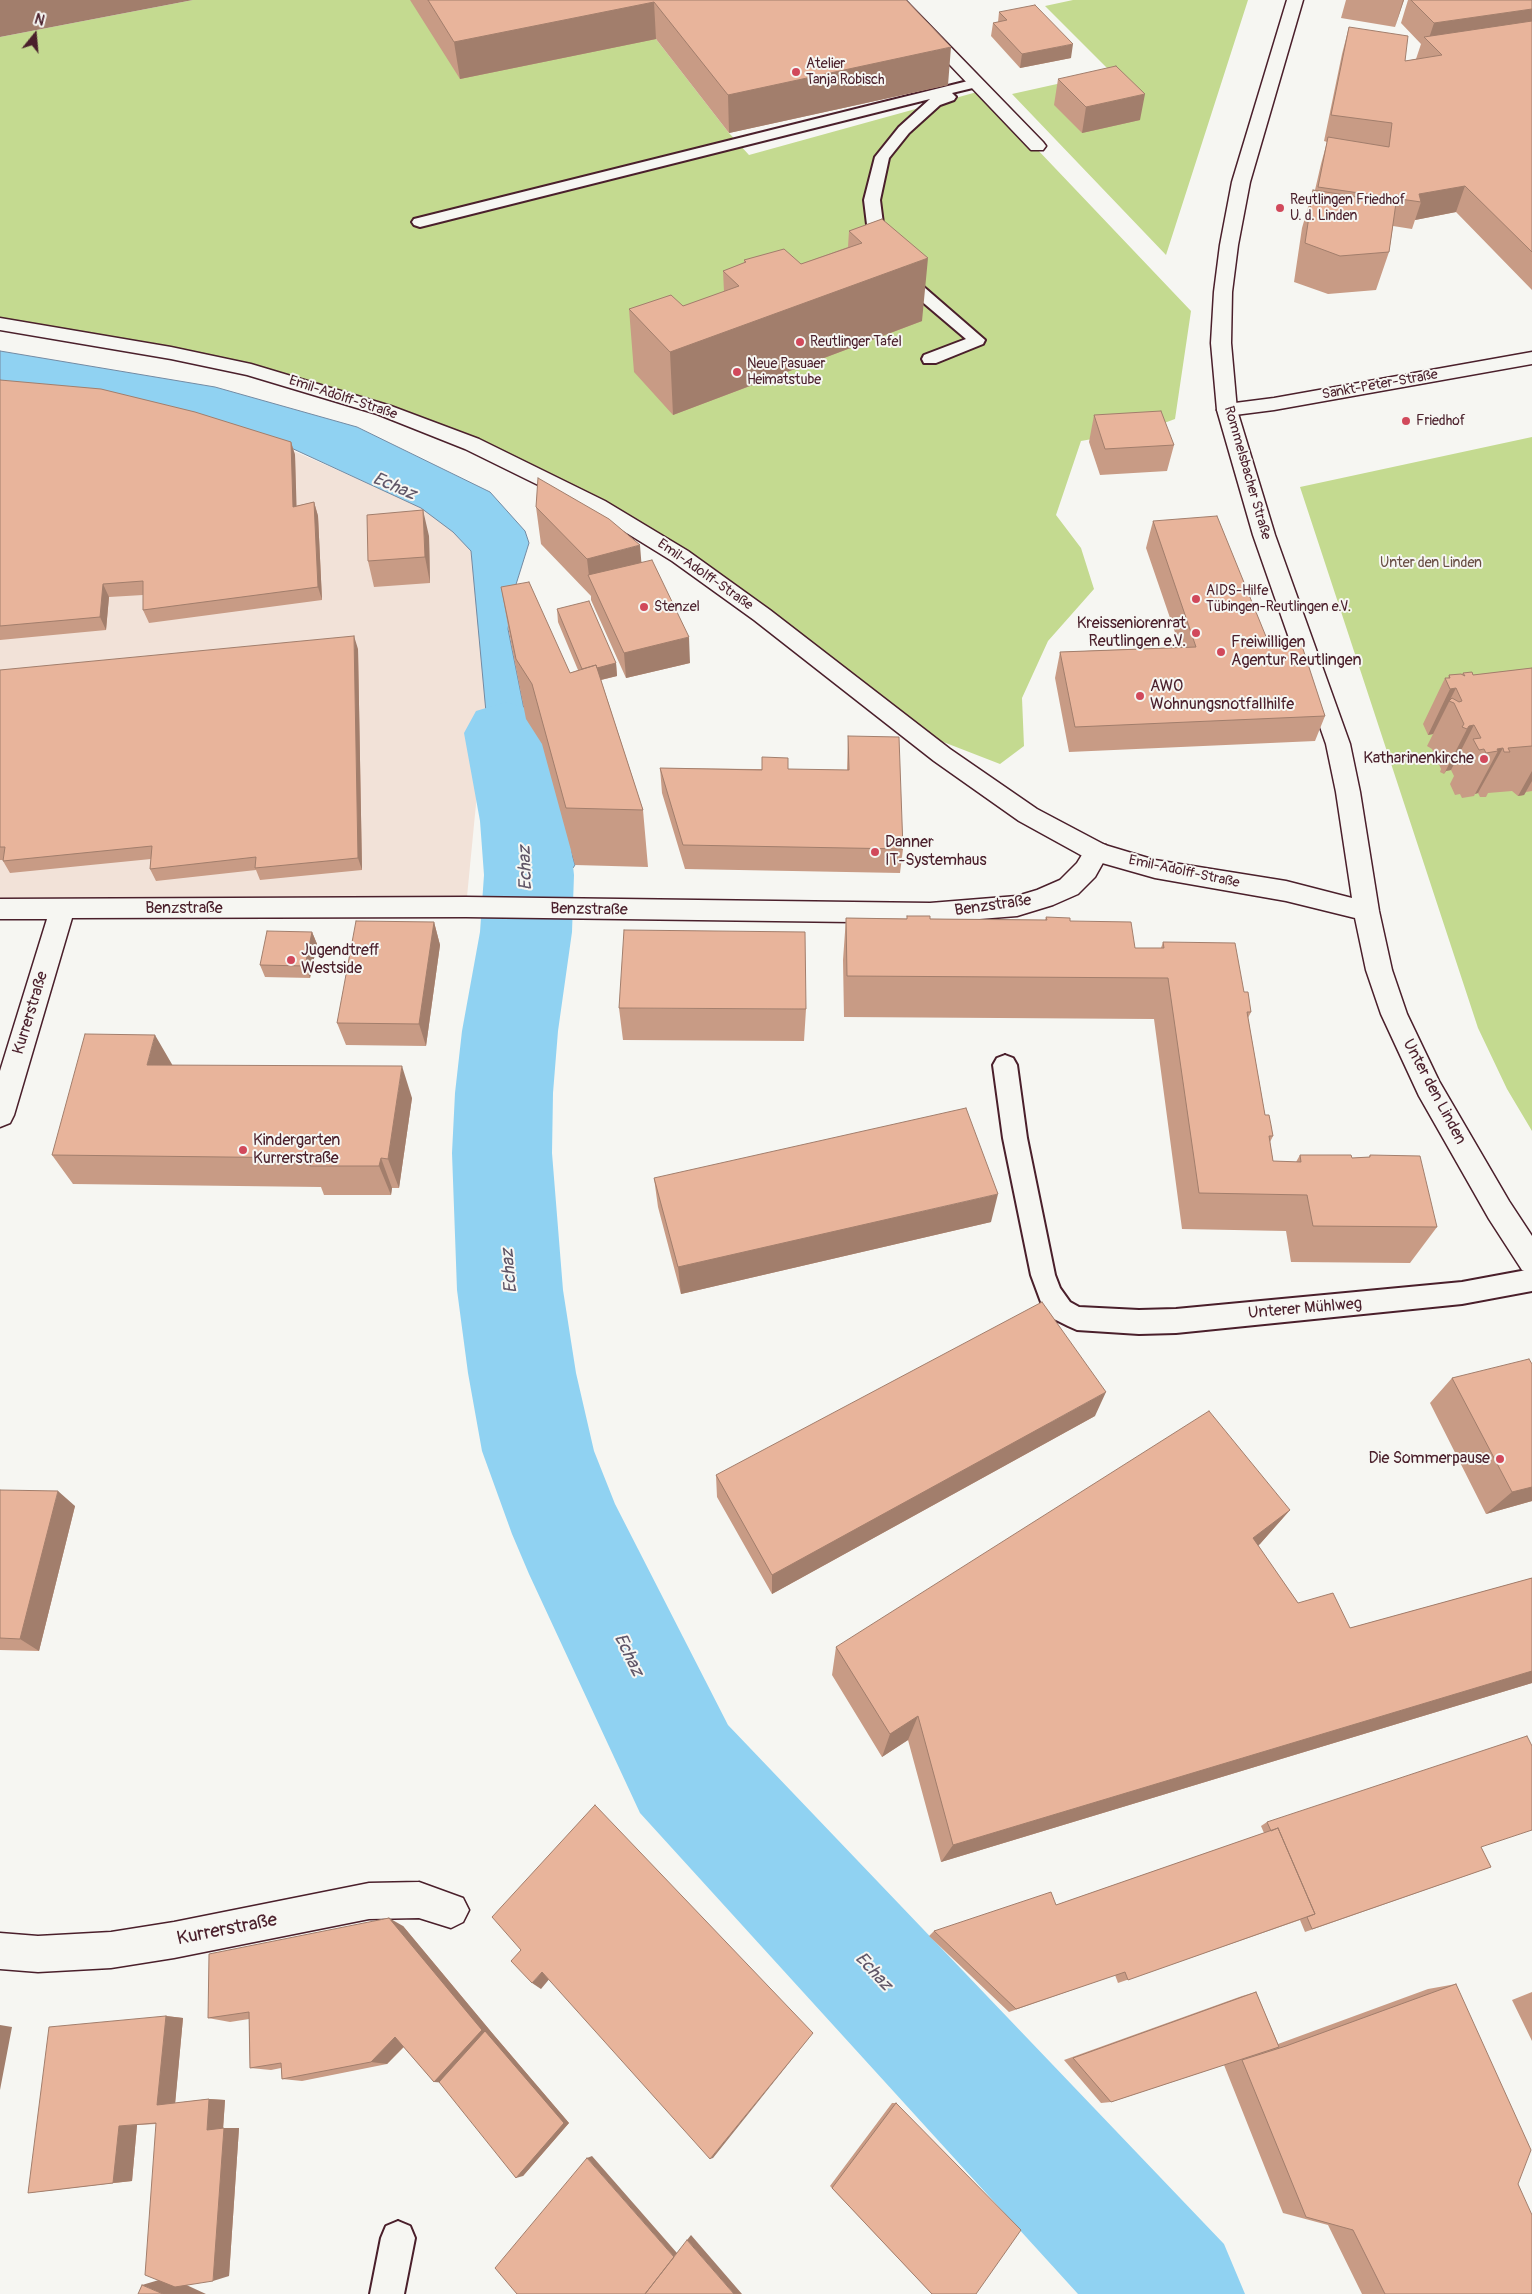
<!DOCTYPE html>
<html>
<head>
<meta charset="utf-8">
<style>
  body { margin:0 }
  #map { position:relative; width:1532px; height:2294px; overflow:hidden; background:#f6f6f2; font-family:Pangolin,sans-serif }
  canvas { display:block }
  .north { position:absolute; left:10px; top:10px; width:50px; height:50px; -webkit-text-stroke:4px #f6f6f2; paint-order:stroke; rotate:17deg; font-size:14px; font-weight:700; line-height:20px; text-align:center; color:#4a1f2b }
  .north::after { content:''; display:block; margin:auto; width:18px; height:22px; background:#4a1f2b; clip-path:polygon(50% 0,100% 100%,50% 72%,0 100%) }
</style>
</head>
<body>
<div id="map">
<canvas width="1532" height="2294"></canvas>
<div class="north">N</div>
</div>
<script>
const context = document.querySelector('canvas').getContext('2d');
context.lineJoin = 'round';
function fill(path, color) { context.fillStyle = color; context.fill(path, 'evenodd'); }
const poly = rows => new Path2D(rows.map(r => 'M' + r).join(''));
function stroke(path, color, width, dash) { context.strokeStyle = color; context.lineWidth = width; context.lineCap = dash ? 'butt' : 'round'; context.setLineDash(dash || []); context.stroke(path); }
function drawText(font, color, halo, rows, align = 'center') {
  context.font = font + ' Pangolin,sans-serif'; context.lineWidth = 4; context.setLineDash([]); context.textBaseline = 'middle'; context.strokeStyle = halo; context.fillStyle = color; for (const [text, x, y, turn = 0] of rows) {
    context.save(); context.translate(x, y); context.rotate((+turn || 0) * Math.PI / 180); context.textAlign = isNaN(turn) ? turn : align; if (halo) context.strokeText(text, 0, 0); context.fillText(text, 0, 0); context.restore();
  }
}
fill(poly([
  [0,386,257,435,443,516,476,550,487,691,466,907,0,909]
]), '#f2e2d8');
fill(poly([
  [193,0,410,0,656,39,729,133,749,155,977,92,1035,147,1191,311,1175,419,1148,429,1081,441,1056,515,1081,548,1094,589,1048,641,1022,698,1024,746,1000,764,902,726,762,615,556,484,310,386,0,324,0,37],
  [1073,0,1248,0,1166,255,1012,94,1111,72,1045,6],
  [1532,437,1532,1131,1507,1089,1478,1028,1300,487]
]), '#c4da90');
const water = poly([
  [0,351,215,387,357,427,490,492,525,531,529,543,513,594,508,629,526,719,542,744,575,865,573,868,495,869,495,809,471,551,453,532,421,508,261,434,0,391,0,351]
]);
fill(water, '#90d2f2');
stroke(water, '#748aa2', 1);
fill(poly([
  [506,702,536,711,548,733,568,821,574,875,572,932,558,1031,553,1093,552,1153,563,1290,576,1373,594,1451,615,1504,728,1725,1224,2244,1245,2294,1078,2294,640,1813,529,1574,512,1534,482,1451,468,1373,457,1290,452,1153,455,1093,462,1031,480,932,484,875,480,821,464,733,476,711,506,702]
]), '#90d2f2');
const lane = poly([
  [976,79,983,83,981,86,952,93,956,97,954,100,940,105,909,133,889,158,880,200,887,255,985,340,983,344,936,363,924,363,922,359,924,355,966,339,873,260,871,257,864,200,875,157,899,127,930,99,420,227,414,225,412,222,414,219,976,79],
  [1005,1055,1013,1058,1017,1065,1027,1138,1055,1275,1060,1288,1070,1302,1079,1307,1139,1310,1176,1309,1462,1282,1532,1269,1532,1291,1462,1304,1176,1333,1139,1334,1077,1330,1068,1326,1052,1318,1041,1302,1031,1275,1003,1138,993,1065,997,1058,1005,1055],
  [398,2221,410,2226,415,2238,404,2294,370,2294,381,2238,386,2226,398,2221]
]);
const street = poly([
  [888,0,905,0,1043,142,1046,146,1043,150,1031,150,888,0],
  [1532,352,1532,364,1274,410,1227,416,1220,414,1217,410,1220,406,1227,404,1274,398,1532,352],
  [1097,843,1106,845,1109,852,1095,877,1078,894,1053,905,1017,916,930,923,466,917,72,918,14,1115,10,1123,0,1127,0,1071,47,919,0,919,0,899,466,897,930,903,1017,896,1037,890,1060,880,1077,863,1088,845,1097,843],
  [419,1882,463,1898,469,1910,463,1922,451,1928,419,1918,369,1919,174,1958,111,1968,38,1972,0,1969,0,1933,38,1936,111,1932,174,1922,369,1883,419,1882]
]);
const secondary = poly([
  [1287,0,1303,0,1250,182,1238,245,1232,292,1231,343,1237,410,1275,535,1350,744,1360,792,1379,911,1392,970,1407,1014,1439,1081,1509,1201,1532,1236,1532,1274,1522,1270,1489,1219,1419,1096,1381,1014,1366,970,1355,918,1286,901,1155,878,1088,859,1019,821,934,761,754,620,672,561,591,511,465,449,377,414,247,375,171,359,0,330,0,318,171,347,251,364,391,406,479,439,605,501,688,551,770,610,950,749,1037,809,1105,845,1155,860,1286,881,1352,898,1336,792,1326,744,1253,535,1217,410,1211,343,1214,292,1220,245,1232,182,1287,0]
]);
stroke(lane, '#4a1f2b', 4);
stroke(street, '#4a1f2b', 3);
stroke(secondary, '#4a1f2b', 3);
fill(lane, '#f6f6f2');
fill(street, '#f6f6f2');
fill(secondary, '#f6f6f2');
fill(poly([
  [410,0,906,0,948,85,729,133,656,39,460,79],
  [1346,0,1404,0,1395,27,1341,18],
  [1408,0,1532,0,1532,290,1456,212,1415,220,1412,229,1393,226,1389,252,1376,290,1328,294,1294,282,1302,228,1313,190,1315,190,1321,164,1327,142,1324,141,1342,54,1349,27,1405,61,1416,59,1421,44,1401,23],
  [999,12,1071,58,1020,68,991,36,993,23,998,22],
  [1058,79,1140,120,1082,133,1054,105],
  [882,219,922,321,673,415,634,372,629,309,683,306,724,292,723,271,744,263,744,260,801,264,848,247,849,231],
  [0,380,291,442,295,455,296,506,314,502,318,516,322,600,149,623,143,610,143,595,109,597,106,630,0,640],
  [1094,415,1174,445,1167,471,1100,475,1089,442],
  [536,507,642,562,690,663,626,678,591,600,591,596,541,544],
  [1153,521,1269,644,1325,716,1315,741,1069,752,1055,678,1060,652,1180,647,1146,548],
  [429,536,430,583,374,587,368,561],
  [501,587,570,673,578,670,558,622,557,609,616,663,617,676,601,680,643,810,648,867,575,865,542,744,526,719,512,648],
  [358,649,362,870,260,880,256,870,156,881,150,869,151,859,10,873,3,861,3,860,0,860,0,670],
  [1532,668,1532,791,1526,792,1524,795,1518,796,1512,791,1488,793,1486,797,1480,797,1478,793,1475,794,1474,796,1462,798,1460,794,1455,795,1450,784,1454,776,1451,770,1446,771,1444,774,1440,772,1441,769,1432,749,1427,746,1433,734,1428,735,1423,724,1445,678,1448,678,1449,675,1462,674,1463,673,1473,675],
  [848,736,903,849,900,873,685,869,662,793,660,768,847,770],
  [1046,917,1070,921,1135,948,1161,948,1163,942,1244,992,1251,1012,1248,1018,1265,1115,1273,1136,1270,1142,1273,1161,1296,1162,1300,1155,1352,1158,1369,1157,1370,1155,1437,1227,1410,1263,1291,1262,1286,1231,1182,1229,1154,1019,844,1017,843,960,846,918,1045,920],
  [434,922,440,945,426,1046,346,1045,337,1023],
  [312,932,317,944,310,978,265,977,260,965],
  [619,1008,806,1009,804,1041,623,1040],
  [172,1065,412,1098,399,1188,392,1188,391,1195,324,1195,321,1187,73,1184,52,1155],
  [654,1178,991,1222,681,1294,658,1207],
  [1532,1364,1532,1501,1486,1514,1430,1403,1452,1378],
  [1095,1416,772,1594,717,1497,716,1475],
  [0,1490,75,1506,39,1651,0,1650],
  [1290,1510,1258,1546,1298,1603,1350,1628,1532,1578,1532,1683,941,1862,908,1740,882,1757,832,1675,836,1647],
  [1267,1822,1481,1847,1491,1867,1305,1932,1300,1920,1118,1983,1115,1975,1009,2012,929,1936,934,1931,1056,1905,1264,1833,1261,1826],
  [403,1926,493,2034,569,2123,523,2176,439,2082,434,2082,404,2047,387,2064,302,2081,282,2079,281,2068,271,2070,250,2068,249,2019,230,2022,208,2018],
  [1456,1984,1518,2184,1532,2294,1362,2294,1328,2225,1283,2213,1224,2065,1111,2102,1101,2103,1064,2060,1242,1996,1256,1992,1278,2044,1428,1989],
  [1532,1992,1532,2041,1512,2000],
  [166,2016,183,2018,175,2103,209,2099,225,2100,223,2128,239,2128,229,2276,159,2280,156,2124,137,2125,132,2181,28,2193],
  [892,2103,896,2103,932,2294,830,2186]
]), '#c89b85');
fill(poly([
  [0,0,193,0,0,37],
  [1403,0,1404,0,1395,27],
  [654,2,656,39,460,79,454,42],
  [1532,9,1532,34,1428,41,1434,23],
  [1073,44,1071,58,1020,68,1022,54],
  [951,47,948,85,729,133,728,95],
  [1145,94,1140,120,1082,133,1086,107],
  [1465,186,1456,212,1415,220,1421,202,1419,194],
  [928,258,922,321,673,415,670,352],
  [291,442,295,455,297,520,293,507],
  [314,502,318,516,322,600,318,587],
  [423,510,429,536,430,583,425,557],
  [640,545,643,583,589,576,587,559],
  [103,584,109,597,106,630,100,617],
  [354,636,358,649,362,870,358,858],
  [689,637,690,663,626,678,624,653],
  [616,663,617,676,584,684,583,671],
  [1456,688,1433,734,1428,735,1450,689],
  [1474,725,1451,770,1446,771,1444,774,1467,729,1469,726],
  [1503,748,1478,793,1475,794,1498,751,1497,749],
  [1532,771,1532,781,1524,795,1518,796],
  [434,922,440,945,426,1046,419,1024],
  [312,932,317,944,310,978,305,966],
  [155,1035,173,1066,147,1065],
  [402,1066,412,1098,399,1188,388,1159],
  [381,1158,392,1188,391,1195,379,1166],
  [998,1194,991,1222,681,1294,678,1267],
  [1106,1392,1095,1416,772,1594,772,1575],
  [1532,1487,1532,1501,1486,1514,1512,1492],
  [58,1491,75,1506,39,1651,20,1639],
  [1290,1510,1260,1544,1225,1571,1253,1538],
  [1532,1671,1532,1683,941,1862,953,1845],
  [918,1716,908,1740,882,1757,890,1734],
  [389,1918,403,1926,493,2034,569,2123,523,2176,516,2178,448,2083,434,2082],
  [542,1972,551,1977,541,1989,532,1983],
  [166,2016,183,2018,175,2105,157,2105],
  [0,2025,12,2027,0,2090],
  [813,2033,713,2158,710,2159],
  [395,2037,410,2040,387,2064,371,2062],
  [209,2099,225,2100,223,2130,207,2130],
  [137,2125,132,2181,113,2183,119,2126],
  [224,2128,239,2128,229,2276,213,2281],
  [592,2156,677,2253,674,2257,587,2158],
  [691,2235,742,2294,734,2294,687,2240],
  [169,2277,206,2294,163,2294,142,2285]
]), '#a27e6c');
const building = poly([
  [428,0,906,0,951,47,728,95,654,2,454,42,428,0],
  [1411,0,1532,0,1532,9,1434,23,1411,0],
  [1035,5,1073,44,1022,54,993,23,1007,20,999,12,1035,5],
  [1532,21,1532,252,1465,186,1419,194,1421,202,1318,187,1328,137,1389,147,1392,123,1331,115,1349,27,1408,36,1405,61,1442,55,1424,37,1532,21],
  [1116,66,1145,94,1086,107,1058,79,1116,66],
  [1313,190,1396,203,1389,252,1340,256,1305,243,1313,190],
  [882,219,928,258,670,352,629,309,671,295,683,306,739,286,723,271,746,262,744,260,784,249,801,264,862,243,849,231,882,219],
  [0,380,101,389,195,412,291,442,293,507,314,502,318,587,143,610,143,581,103,584,100,617,0,626,0,380],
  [1161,411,1174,445,1105,449,1094,415,1161,411],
  [538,478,609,519,640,545,587,559,536,507,538,478],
  [423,510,425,557,368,561,367,515,423,510],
  [1217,516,1269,644,1301,643,1325,716,1075,727,1060,652,1196,647,1153,521,1217,516],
  [652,560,689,637,624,653,588,575,652,560],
  [529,582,570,673,596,665,643,810,566,808,532,684,516,659,501,587,529,582],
  [589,601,616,663,597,668,596,665,582,669,557,609,589,601],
  [354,636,358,858,255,868,256,857,150,869,152,846,3,861,5,847,0,847,0,670,354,636],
  [1532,668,1532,746,1508,748,1510,752,1504,752,1503,748,1497,749,1498,751,1486,753,1484,749,1479,750,1473,739,1481,738,1474,725,1469,726,1467,729,1462,727,1464,724,1454,703,1449,701,1452,698,1459,702,1462,701,1456,688,1450,689,1445,678,1450,678,1449,675,1461,674,1465,676,1463,673,1472,672,1473,675,1532,668],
  [848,736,899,737,903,849,683,845,660,768,762,770,762,757,788,758,788,769,849,770,848,736],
  [907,916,930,916,930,919,1047,920,1046,917,1070,918,1070,921,1131,922,1135,948,1164,948,1163,942,1235,943,1244,992,1248,992,1251,1012,1247,1012,1265,1115,1269,1115,1271,1125,1273,1136,1269,1136,1273,1161,1301,1162,1300,1155,1351,1155,1352,1158,1370,1157,1370,1155,1420,1156,1437,1227,1313,1226,1307,1195,1199,1193,1168,978,847,976,846,918,907,919,907,916],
  [356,921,434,922,419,1024,337,1023,356,921],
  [624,930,805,932,806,1009,619,1008,624,930],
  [267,931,312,932,305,966,260,965,267,931],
  [85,1034,155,1035,147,1065,402,1066,388,1159,381,1158,379,1166,310,1166,312,1158,52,1155,85,1034],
  [966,1108,998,1194,678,1267,654,1178,966,1108],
  [1042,1302,1106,1392,772,1575,716,1475,1042,1302],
  [1529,1359,1532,1364,1532,1487,1512,1492,1452,1378,1529,1359],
  [1209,1411,1290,1510,1253,1538,1298,1603,1333,1593,1350,1628,1532,1578,1532,1671,953,1845,918,1716,890,1734,836,1647,1209,1411],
  [0,1490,58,1491,20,1639,0,1638,0,1490],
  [1527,1736,1532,1746,1532,1830,1481,1847,1491,1867,1312,1929,1307,1917,1315,1914,1278,1828,1271,1831,1267,1822,1527,1736],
  [595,1805,813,2033,710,2159,542,1972,532,1983,511,1961,521,1950,492,1917,595,1805],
  [1278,1828,1315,1914,1128,1980,1125,1972,1016,2009,934,1931,1051,1892,1056,1905,1278,1828],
  [389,1918,482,2030,434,2082,395,2037,371,2062,282,2079,281,2063,250,2068,249,2012,208,2018,209,1954,389,1918],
  [1456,1984,1531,2150,1518,2184,1532,2215,1532,2294,1385,2294,1353,2230,1306,2217,1242,2060,1286,2046,1456,1984],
  [1256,1992,1279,2047,1111,2102,1073,2058,1256,1992],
  [166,2016,157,2105,209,2099,207,2130,224,2128,213,2281,175,2287,145,2275,156,2123,119,2126,113,2183,28,2193,49,2027,166,2016],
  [485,2031,564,2123,516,2178,439,2082,485,2031],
  [896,2103,1021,2230,976,2294,932,2294,832,2188,896,2103],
  [587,2158,674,2257,645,2294,517,2294,495,2268,587,2158],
  [687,2240,734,2294,645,2294,687,2240],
  [142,2285,163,2294,138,2294,142,2285]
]);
fill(building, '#e8b49b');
stroke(building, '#a27e6c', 1);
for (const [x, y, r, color] of [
  [796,72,5,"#d1495b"],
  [1280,208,5,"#d1495b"],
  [800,342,5,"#d1495b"],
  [737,372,5,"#d1495b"],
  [1406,421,5,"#d1495b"],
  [1196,599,5,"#d1495b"],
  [644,607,5,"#d1495b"],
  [1196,633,5,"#d1495b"],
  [1221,652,5,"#d1495b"],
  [1140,696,5,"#d1495b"],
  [1484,759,5,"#d1495b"],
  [875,852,5,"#d1495b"],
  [291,960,5,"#d1495b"],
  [243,1150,5,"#d1495b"],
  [1500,1459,5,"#d1495b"]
]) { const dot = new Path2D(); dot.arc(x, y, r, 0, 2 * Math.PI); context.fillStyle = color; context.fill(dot); stroke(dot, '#f6f6f2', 2); }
drawText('14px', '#4a1f2b', '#f6f6f2', [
  ["Atelier",806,64],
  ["Tanja Robisch",806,80],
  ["Reutlingen Friedhof",1290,200],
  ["U. d. Linden",1290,216],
  ["Reutlinger Tafel",810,342],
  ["Neue Pasuaer",747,364],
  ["Heimatstube",747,380],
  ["Friedhof",1416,421],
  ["AIDS-Hilfe",1206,591],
  ["Tübingen-Reutlingen e.V.",1206,607],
  ["Stenzel",654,607]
], 'left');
drawText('14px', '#4a1f2b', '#f6f6f2', [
  ["Sankt-Peter-Straße",1380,385,-10],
  ["Emil-Adolff-Straße",343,398,18],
  ["Rommelsbacher Straße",1247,473,74],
  ["Emil-Adolff-Straße",705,575,35],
  ["Emil-Adolff-Straße",1184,872,12]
]);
drawText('14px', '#684e44', '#f6f6f2', [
  ["Unter den Linden",1431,563]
]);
drawText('16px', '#4a1f2b', '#f6f6f2', [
  ["Kreisseniorenrat",1186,624,"right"],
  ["Reutlingen e.V.",1186,642,"right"],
  ["Freiwilligen",1231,643],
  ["Agentur Reutlingen",1231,661],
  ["AWO",1150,687],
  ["Wohnungsnotfallhilfe",1150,705],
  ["Katharinenkirche",1474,759,"right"],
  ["Danner",885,843],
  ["IT-Systemhaus",885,861],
  ["Jugendtreff",301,951],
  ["Westside",301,969],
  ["Kindergarten",253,1141],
  ["Kurrerstraße",253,1159],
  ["Die Sommerpause",1490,1459,"right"]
], 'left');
drawText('16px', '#4a1f2b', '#f6f6f2', [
  ["Benzstraße",993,906,-8],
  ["Benzstraße",184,909],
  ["Benzstraße",589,910,1],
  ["Kurrerstraße",31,1013,-73],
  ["Unter den Linden",1434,1092,62],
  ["Unterer Mühlweg",1305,1309,-5]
]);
drawText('italic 18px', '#5f5567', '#f6f6f2', [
  ["Echaz",394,487,23],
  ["Echaz",526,868,-92],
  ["Echaz",510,1271,-95],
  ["Echaz",628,1655,64],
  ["Echaz",873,1972,47]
]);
drawText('19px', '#4a1f2b', '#f6f6f2', [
  ["Kurrerstraße",227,1930,-11]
]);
</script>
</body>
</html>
